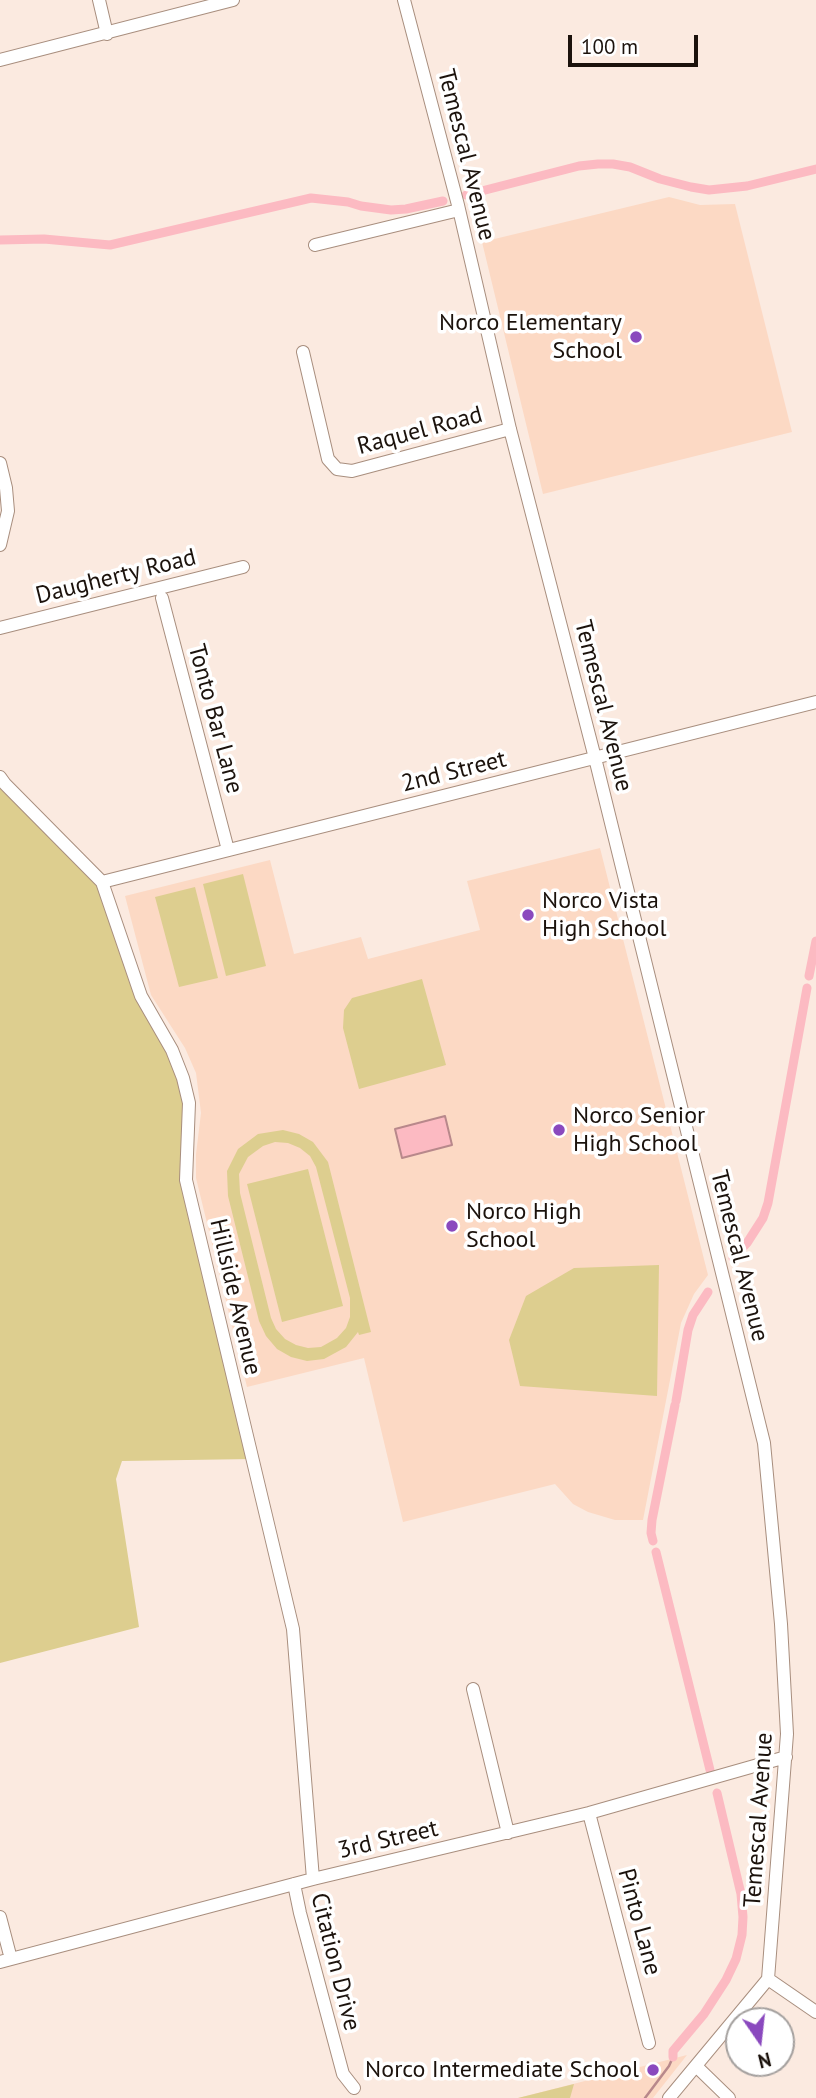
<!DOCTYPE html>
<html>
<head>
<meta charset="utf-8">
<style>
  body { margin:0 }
  #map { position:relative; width:816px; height:2098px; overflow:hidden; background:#fbeae0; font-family:"PT Sans",sans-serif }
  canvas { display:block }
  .north { position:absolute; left:725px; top:2007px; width:70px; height:70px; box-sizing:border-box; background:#fff; border:2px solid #a4a09e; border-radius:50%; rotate:166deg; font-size:19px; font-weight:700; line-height:28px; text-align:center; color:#1b120c }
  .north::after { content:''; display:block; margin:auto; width:24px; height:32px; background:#8a49be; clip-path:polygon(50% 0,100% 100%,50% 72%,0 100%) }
  .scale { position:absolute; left:568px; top:35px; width:130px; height:32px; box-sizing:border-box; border:4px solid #1b120c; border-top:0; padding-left:9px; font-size:21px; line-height:24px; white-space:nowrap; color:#1b120c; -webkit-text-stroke:5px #fff; paint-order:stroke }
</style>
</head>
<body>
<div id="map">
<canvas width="816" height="2098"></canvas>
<div class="north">N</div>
<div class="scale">100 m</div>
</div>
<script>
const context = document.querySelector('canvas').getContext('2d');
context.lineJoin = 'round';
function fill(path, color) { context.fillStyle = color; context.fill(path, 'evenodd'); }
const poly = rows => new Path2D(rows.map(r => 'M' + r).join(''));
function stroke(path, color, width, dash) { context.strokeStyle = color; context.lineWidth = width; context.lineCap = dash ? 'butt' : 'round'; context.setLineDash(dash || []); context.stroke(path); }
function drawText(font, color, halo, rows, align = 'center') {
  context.font = font + ' "PT Sans",sans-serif'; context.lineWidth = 7; context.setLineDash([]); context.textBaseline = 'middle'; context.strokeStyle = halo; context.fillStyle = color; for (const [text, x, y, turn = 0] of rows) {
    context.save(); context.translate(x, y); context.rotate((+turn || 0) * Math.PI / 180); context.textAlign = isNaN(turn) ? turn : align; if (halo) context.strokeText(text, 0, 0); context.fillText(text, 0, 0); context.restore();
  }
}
fill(poly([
  [669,197,700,205,735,204,792,432,543,494,482,242],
  [600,848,708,1275,694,1294,681,1323,643,1520,615,1520,588,1512,573,1504,555,1484,403,1522,364,1358,247,1387,196,1178,196,1154,201,1113,196,1073,185,1048,151,995,125,896,270,860,294,954,361,937,368,959,480,930,467,881],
  [687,2055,653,2098,518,2098]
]), '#fcd9c4');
fill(poly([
  [0,777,102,882,141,996,183,1078,186,1180,252,1459,122,1461,116,1479,139,1627,0,1663],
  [243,874,266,966,226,976,203,884],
  [195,887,218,978,179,987,155,897],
  [422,979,446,1065,359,1089,343,1028,344,1010,352,998],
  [283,1130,299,1134,313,1142,328,1162,371,1332,359,1335,358,1332,346,1347,324,1359,307,1361,291,1357,277,1349,266,1336,259,1321,228,1196,227,1171,238,1149,258,1134],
  [275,1142,288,1143,300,1148,310,1156,316,1167,350,1298,350,1317,346,1328,337,1338,321,1347,308,1348,296,1345,285,1339,276,1329,271,1318,240,1193,239,1174,248,1157,263,1146],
  [308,1169,343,1306,282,1322,247,1184],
  [659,1265,657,1396,520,1386,509,1340,526,1296,574,1268],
  [574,2084,570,2098,518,2098]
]), '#ddce8f');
const water = poly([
  [445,1116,452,1145,402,1158,395,1129,445,1116]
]);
fill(water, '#fcbac2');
stroke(water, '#b8888b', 2);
stroke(poly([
  [645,2098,669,2066,673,2057]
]), '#b8888b', 2.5);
stroke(poly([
  [466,195,579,166,598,164,613,164,630,167,660,179,691,187,709,190,747,186,816,169],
  [0,240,44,239,110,245,311,198,348,202,361,206,391,210,406,209,443,201],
  [809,976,816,941],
  [733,1258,747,1243,763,1218,768,1203,807,988],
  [676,1401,688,1330,693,1315,708,1292],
  [653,1541,651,1533,652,1520,675,1405],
  [656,1552,710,1770],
  [673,2057,673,2051,704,2014,726,1980,736,1959,742,1935,743,1917,741,1894,717,1793]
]), '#fcbac2', 9);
const minor = poly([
  [99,0,107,34],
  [404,0,458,205,510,429,595,758,764,1443,781,1624,787,1734,768,1979,669,2098],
  [0,60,233,0],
  [315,245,459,210],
  [303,352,328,459,337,469,352,471,510,429],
  [0,463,6,488,8,511,0,545],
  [162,598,228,850],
  [0,628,243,567],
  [0,777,5,784,102,882,141,996,172,1050,183,1078,189,1103,186,1180,293,1629,313,1879],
  [102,882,816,702],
  [473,1689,508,1833],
  [589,1813,649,2043],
  [294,1884,300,1913,343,2074,354,2088],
  [0,1917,11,1959],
  [0,1962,313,1879,589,1813,786,1757],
  [768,1979,816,2012],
  [696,2066,729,2098]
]);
stroke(minor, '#a88e7e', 14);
stroke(minor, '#fff', 12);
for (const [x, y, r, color] of [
  [636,337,7,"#8a49be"],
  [528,915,7,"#8a49be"],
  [559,1130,7,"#8a49be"],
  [452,1226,7,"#8a49be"],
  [653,2070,7,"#8a49be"]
]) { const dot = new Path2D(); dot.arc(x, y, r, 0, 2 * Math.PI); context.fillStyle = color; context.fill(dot); stroke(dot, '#fff', 2.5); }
drawText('24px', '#1b120c', '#fff', [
  ["Temescal Avenue",466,155,76],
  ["Raquel Road",420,431,-15],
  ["Daugherty Road",116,577,-14],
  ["Temescal Avenue",603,706,76],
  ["Tonto Bar Lane",215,719,75],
  ["2nd Street",454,772,-14],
  ["Temescal Avenue",739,1256,76],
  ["Hillside Avenue",235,1297,77],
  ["Temescal Avenue",759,1820,-86],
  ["3rd Street",388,1840,-13],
  ["Pinto Lane",639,1922,75],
  ["Citation Drive",335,1962,76]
]);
drawText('24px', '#1b120c', '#fff', [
  ["Norco Elementary",622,323,"right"],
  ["School",622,351,"right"],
  ["Norco Vista",542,901],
  ["High School",542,929],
  ["Norco Senior",573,1116],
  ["High School",573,1144],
  ["Norco High",466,1212],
  ["School",466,1240],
  ["Norco Intermediate School",639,2070,"right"]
], 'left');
</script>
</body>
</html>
